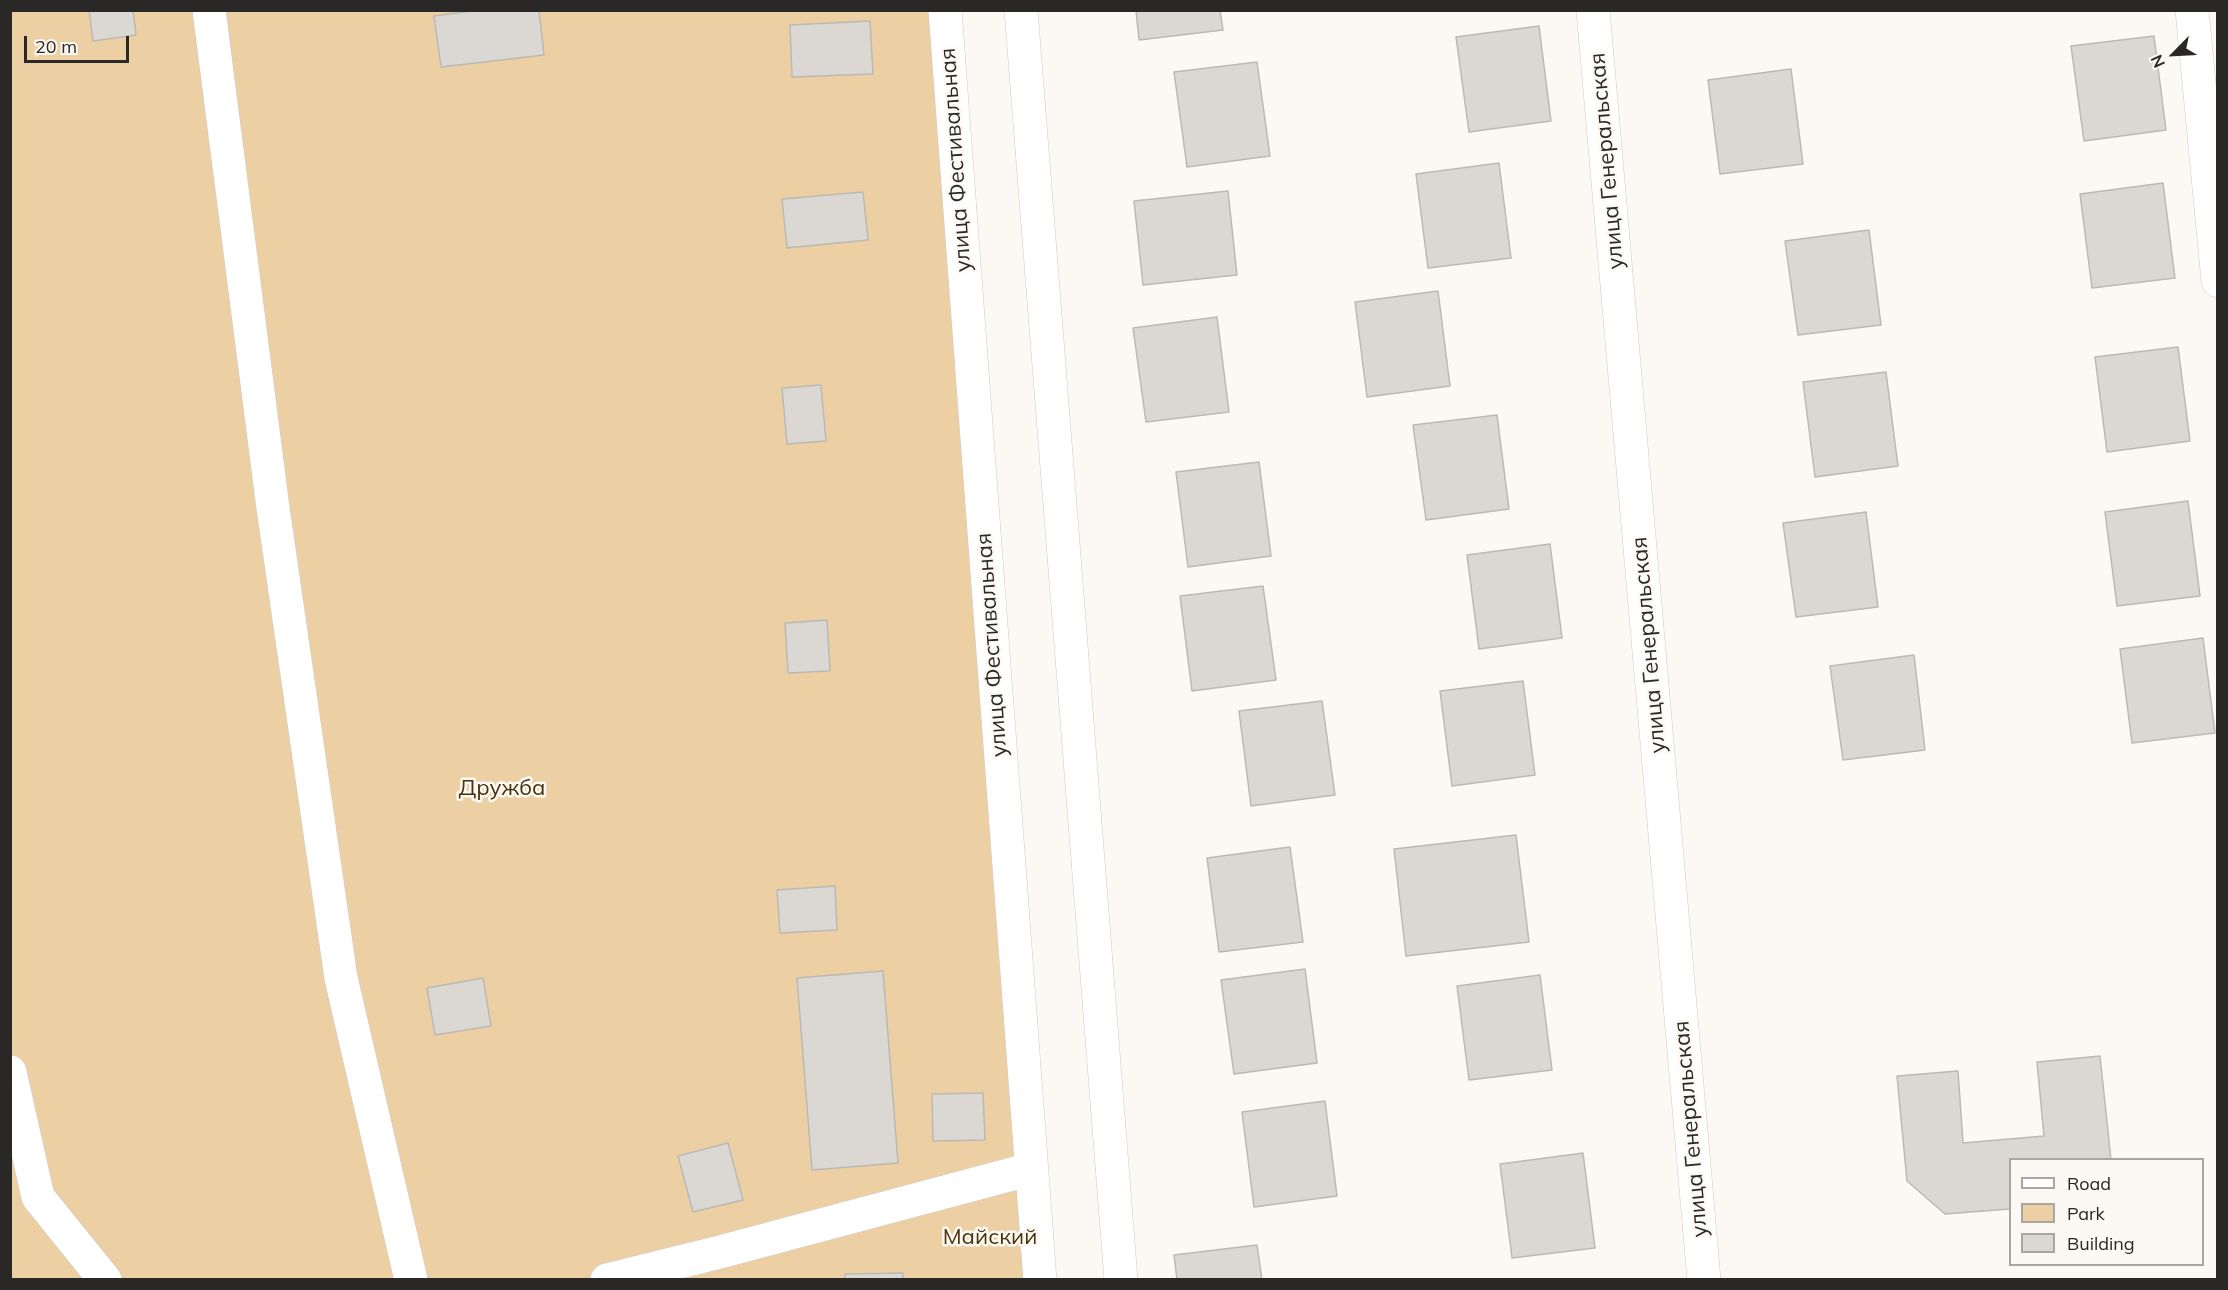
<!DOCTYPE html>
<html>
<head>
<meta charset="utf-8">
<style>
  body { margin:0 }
  #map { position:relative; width:2228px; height:1290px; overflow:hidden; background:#fcf9f4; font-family:Mulish,sans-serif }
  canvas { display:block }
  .frame { position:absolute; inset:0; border:12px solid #292826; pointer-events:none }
  .legend { position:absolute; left:2009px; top:1158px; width:195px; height:108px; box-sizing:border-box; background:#fcf9f4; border:2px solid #a8a5a2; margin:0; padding:8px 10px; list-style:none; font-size:18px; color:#292826 }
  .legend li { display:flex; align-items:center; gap:12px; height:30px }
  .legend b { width:30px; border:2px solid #a8a5a2 }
  .north { position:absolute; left:2144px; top:24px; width:60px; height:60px; -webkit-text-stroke:4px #fcf9f4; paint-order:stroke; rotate:246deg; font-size:16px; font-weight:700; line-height:24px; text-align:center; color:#292826 }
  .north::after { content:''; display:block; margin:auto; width:21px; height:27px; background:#292826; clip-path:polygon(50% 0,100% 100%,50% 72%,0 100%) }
  .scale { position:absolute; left:24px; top:36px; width:105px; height:27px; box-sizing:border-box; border:3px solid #292826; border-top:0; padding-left:8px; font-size:18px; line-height:21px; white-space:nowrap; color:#292826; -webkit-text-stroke:4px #fcf9f4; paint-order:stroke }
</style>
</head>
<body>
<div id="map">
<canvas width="2228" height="1290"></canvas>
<div class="frame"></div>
<ul class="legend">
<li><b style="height:8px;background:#fff"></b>Road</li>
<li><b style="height:16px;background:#ecd0a4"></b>Park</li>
<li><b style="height:16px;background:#dbd8d4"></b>Building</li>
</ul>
<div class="north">N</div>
<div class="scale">20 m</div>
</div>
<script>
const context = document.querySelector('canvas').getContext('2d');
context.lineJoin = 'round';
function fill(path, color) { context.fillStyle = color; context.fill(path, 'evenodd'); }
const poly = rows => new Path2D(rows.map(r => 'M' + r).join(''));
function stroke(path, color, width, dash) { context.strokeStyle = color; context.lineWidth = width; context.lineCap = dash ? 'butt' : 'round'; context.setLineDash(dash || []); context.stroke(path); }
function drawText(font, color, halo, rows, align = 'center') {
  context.font = font + ' Mulish,sans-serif'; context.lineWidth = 5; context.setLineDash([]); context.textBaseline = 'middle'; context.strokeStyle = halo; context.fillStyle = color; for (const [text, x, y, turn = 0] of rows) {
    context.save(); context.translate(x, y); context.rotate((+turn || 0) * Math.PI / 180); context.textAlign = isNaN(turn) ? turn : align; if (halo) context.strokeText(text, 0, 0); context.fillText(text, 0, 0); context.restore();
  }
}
fill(poly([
  [10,11,942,11,1045,1279,11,1279]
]), '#ecd0a4');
const building = poly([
  [89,10,133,10,136,35,93,41,89,10],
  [479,10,539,10,544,55,441,67,434,16,479,10],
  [1136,10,1220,10,1223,30,1139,40,1136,10],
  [870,21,873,74,792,77,790,25,870,21],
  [1539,26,1551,121,1469,132,1456,37,1539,26],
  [2154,36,2166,130,2084,141,2071,46,2154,36],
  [1257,62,1270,156,1187,167,1174,72,1257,62],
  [1791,69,1803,164,1720,174,1708,80,1791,69],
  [1499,163,1511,258,1428,268,1416,174,1499,163],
  [2163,183,2175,278,2092,288,2080,194,2163,183],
  [1228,191,1237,275,1143,285,1134,201,1228,191],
  [863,192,868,240,787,248,782,199,863,192],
  [1869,230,1881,325,1798,335,1785,241,1869,230],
  [1438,291,1450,386,1367,397,1355,302,1438,291],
  [1217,317,1229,412,1146,422,1133,328,1217,317],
  [2178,347,2190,441,2107,452,2095,357,2178,347],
  [1886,372,1898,466,1815,477,1803,382,1886,372],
  [821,385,826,441,787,444,782,388,821,385],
  [1497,415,1509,509,1426,520,1413,425,1497,415],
  [1259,462,1271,556,1188,567,1176,472,1259,462],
  [2188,501,2200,596,2117,606,2105,512,2188,501],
  [1866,512,1878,607,1796,617,1783,523,1866,512],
  [1550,544,1562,638,1479,649,1467,555,1550,544],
  [1263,586,1276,680,1192,691,1180,596,1263,586],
  [827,620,830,671,788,673,785,623,827,620],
  [2203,638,2215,733,2132,743,2120,649,2203,638],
  [1914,655,1925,750,1843,760,1830,666,1914,655],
  [1523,681,1535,775,1452,786,1440,691,1523,681],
  [1322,701,1335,795,1251,806,1239,711,1322,701],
  [1516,835,1529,942,1406,956,1394,849,1516,835],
  [1290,847,1303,942,1219,952,1207,858,1290,847],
  [835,886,837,930,780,933,777,890,835,886],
  [1305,969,1317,1063,1234,1074,1221,980,1305,969],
  [883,971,898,1163,812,1170,797,978,883,971],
  [1540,975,1552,1070,1469,1080,1457,986,1540,975],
  [483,978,491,1026,435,1035,427,988,483,978],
  [2100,1056,2111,1160,2010,1160,2010,1209,1945,1214,1907,1181,1897,1076,1958,1071,1963,1143,2044,1136,2037,1062,2100,1056],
  [983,1093,985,1140,933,1141,932,1094,983,1093],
  [1325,1101,1337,1196,1254,1207,1242,1112,1325,1101],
  [728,1143,743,1200,693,1212,678,1156,728,1143],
  [1583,1153,1595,1248,1512,1258,1500,1164,1583,1153],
  [1257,1245,1262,1280,1177,1280,1174,1255,1257,1245],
  [903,1273,903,1280,845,1280,845,1274,903,1273]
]);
fill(building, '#dbd8d4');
stroke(building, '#bcb9b4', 1.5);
const minor = poly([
  [209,10,273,508,341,978,411,1280],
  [945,10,1040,1280],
  [1021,10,1121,1280],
  [1593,10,1704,1280],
  [2192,10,2218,281],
  [10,1072,38,1197,105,1280],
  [607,1280,720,1252,1031,1169]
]);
stroke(minor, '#cecbc6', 34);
stroke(minor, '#fff', 33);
drawText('22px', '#292826', '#fcf9f4', [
  ["улица Фестивальная",956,160,-94],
  ["улица Генеральская",1607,161,-95],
  ["улица Фестивальная",992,645,-94],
  ["улица Генеральская",1649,645,-95],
  ["улица Генеральская",1691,1129,-95]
]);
drawText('22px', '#48330a', '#fcf9f4', [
  ["Дружба",502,788],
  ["Майский",990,1237]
]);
</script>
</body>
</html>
